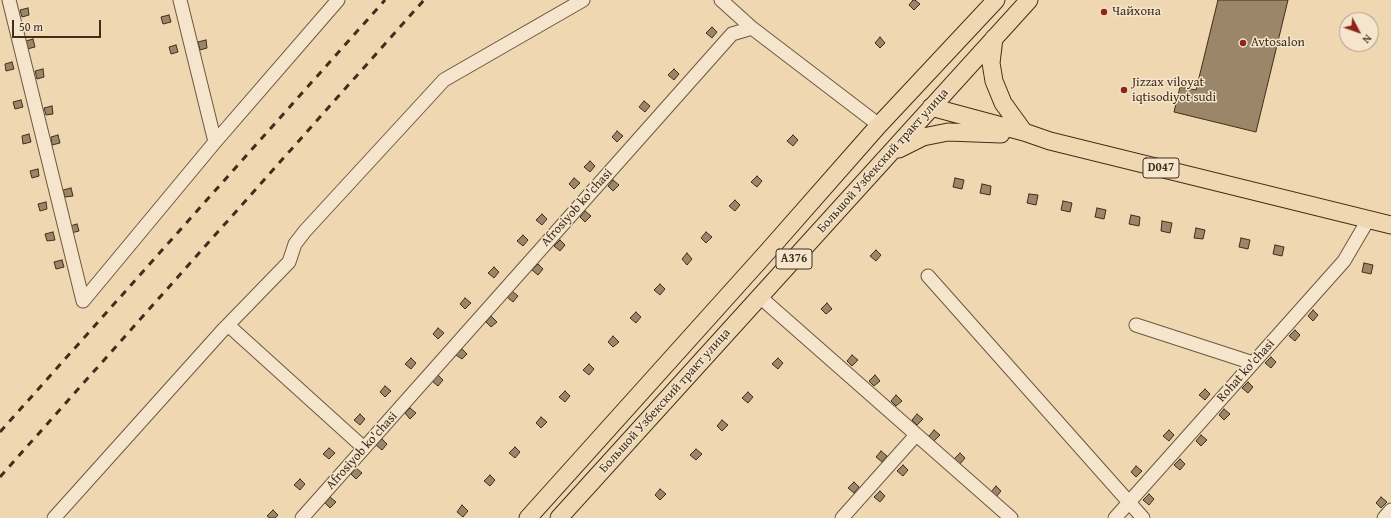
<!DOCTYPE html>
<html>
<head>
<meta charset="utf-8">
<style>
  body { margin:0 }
  #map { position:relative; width:1391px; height:518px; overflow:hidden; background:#efd7b1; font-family:"Gentium Book Plus",serif }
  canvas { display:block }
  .north { position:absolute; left:1339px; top:12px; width:40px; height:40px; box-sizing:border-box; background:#f5e5cc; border:1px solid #ad9c86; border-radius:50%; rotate:131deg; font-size:11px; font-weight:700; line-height:16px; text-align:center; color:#402e1c }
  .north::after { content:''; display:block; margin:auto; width:14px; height:18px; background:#8f2418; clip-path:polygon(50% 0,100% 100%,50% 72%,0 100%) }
  .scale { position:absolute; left:12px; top:20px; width:89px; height:18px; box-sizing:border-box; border:2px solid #402e1c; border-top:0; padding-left:5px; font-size:12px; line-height:14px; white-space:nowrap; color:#402e1c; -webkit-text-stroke:3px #f5e5cc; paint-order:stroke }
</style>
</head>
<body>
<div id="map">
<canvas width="1391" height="518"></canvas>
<div class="north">N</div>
<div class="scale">50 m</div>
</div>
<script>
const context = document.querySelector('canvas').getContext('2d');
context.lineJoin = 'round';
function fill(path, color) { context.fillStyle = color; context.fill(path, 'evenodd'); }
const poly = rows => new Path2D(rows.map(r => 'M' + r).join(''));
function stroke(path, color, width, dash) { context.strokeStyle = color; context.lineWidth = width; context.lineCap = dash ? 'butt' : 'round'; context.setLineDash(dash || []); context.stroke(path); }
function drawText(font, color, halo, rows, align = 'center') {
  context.font = font + ' "Gentium Book Plus",serif'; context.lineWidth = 3; context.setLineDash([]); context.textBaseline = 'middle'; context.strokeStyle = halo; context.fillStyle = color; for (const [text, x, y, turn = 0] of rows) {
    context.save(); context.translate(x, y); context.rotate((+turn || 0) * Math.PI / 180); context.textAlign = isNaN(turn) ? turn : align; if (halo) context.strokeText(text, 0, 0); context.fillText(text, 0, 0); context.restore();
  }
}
const building = poly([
  [913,0,915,0,920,4,914,10,909,5,913,0],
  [1218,0,1288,0,1256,132,1174,112,1180,87,1196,90,1218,0],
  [28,8,29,15,22,17,20,10,28,8],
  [169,15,171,22,163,24,161,17,169,15],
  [712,27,717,32,712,38,706,33,712,27],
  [880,37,885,43,880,48,875,43,880,37],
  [33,39,35,47,27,49,26,41,33,39],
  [206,40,207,48,200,50,198,42,206,40],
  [176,45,178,52,171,54,169,47,176,45],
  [12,62,14,69,6,71,5,64,12,62],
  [43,69,44,77,37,79,35,71,43,69],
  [674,69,679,74,674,80,668,75,674,69],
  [21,100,23,107,15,109,13,102,21,100],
  [644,101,650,106,645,112,639,107,644,101],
  [52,106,53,114,46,115,44,108,52,106],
  [617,131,623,136,617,142,612,137,617,131],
  [29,134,31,142,23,144,22,136,29,134],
  [58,135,60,143,52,145,51,137,58,135],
  [793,135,798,140,793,146,787,141,793,135],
  [590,161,595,166,590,172,584,167,590,161],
  [38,169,39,176,32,178,30,171,38,169],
  [757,176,762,181,757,187,751,182,757,176],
  [574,178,580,183,574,189,569,184,574,178],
  [955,178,964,180,962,189,953,187,955,178],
  [613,180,619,185,613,191,608,186,613,180],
  [982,184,991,186,990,195,980,193,982,184],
  [71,188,73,196,65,197,63,190,71,188],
  [1029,194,1038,195,1036,205,1027,203,1029,194],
  [735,200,740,205,735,211,729,206,735,200],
  [1063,201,1072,203,1070,212,1061,210,1063,201],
  [46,202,47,209,40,211,38,204,46,202],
  [1097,208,1106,210,1104,219,1095,217,1097,208],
  [585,211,591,216,585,222,580,217,585,211],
  [542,214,547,219,542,225,536,220,542,214],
  [1131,215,1140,217,1139,226,1129,224,1131,215],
  [1162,221,1172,223,1170,233,1161,231,1162,221],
  [77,224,79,231,71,233,70,226,77,224],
  [1196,228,1205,230,1203,239,1194,238,1196,228],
  [53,232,55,240,47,241,45,234,53,232],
  [706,232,712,237,706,243,701,238,706,232],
  [523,235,528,240,523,246,517,241,523,235],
  [1241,238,1250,240,1248,249,1239,247,1241,238],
  [560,240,565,245,560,251,554,246,560,240],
  [1275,245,1284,247,1282,256,1273,254,1275,245],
  [876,250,881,255,876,261,870,256,876,250],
  [687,253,692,259,687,265,682,259,687,253],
  [62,260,64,267,56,269,54,262,62,260],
  [1364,263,1373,265,1371,274,1362,272,1364,263],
  [538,264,543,269,538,275,532,270,538,264],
  [494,267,499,272,494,278,488,273,494,267],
  [660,284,665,289,660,295,654,290,660,284],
  [512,291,518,296,513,302,507,297,512,291],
  [465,298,471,303,465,309,460,304,465,298],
  [827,303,832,309,826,314,821,309,827,303],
  [1313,310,1318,315,1313,321,1308,316,1313,310],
  [636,312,641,317,636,323,630,318,636,312],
  [491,316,497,322,491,327,486,322,491,316],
  [438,328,444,333,438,339,433,334,438,328],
  [1295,330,1300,335,1295,341,1289,336,1295,330],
  [613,336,619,342,613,347,608,342,613,336],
  [462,349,467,354,462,359,456,355,462,349],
  [852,355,858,360,852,366,847,361,852,355],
  [1271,357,1276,362,1271,368,1265,363,1271,357],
  [411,358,416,363,411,369,405,364,411,358],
  [778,358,783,363,778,369,772,364,778,358],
  [589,364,594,369,589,375,583,370,589,364],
  [438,375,443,380,438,386,432,381,438,375],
  [875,375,880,381,874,386,869,381,875,375],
  [1248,382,1253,387,1248,393,1242,388,1248,382],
  [385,386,391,391,385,397,380,392,385,386],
  [1205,389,1210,394,1205,400,1199,395,1205,389],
  [565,391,570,396,565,402,559,397,565,391],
  [748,392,753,397,748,403,742,398,748,392],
  [896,395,902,401,896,406,891,401,896,395],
  [410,408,416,413,410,419,405,413,410,408],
  [1224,409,1230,414,1224,420,1219,415,1224,409],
  [360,414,365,419,360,425,354,420,360,414],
  [917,414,923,419,917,425,912,420,917,414],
  [541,417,547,422,541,428,536,423,541,417],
  [722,420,728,425,722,431,717,426,722,420],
  [934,430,940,435,934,441,929,436,934,430],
  [1169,430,1174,435,1169,441,1163,436,1169,430],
  [1201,435,1207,440,1201,446,1196,441,1201,435],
  [382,439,387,444,382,450,376,445,382,439],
  [515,447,520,452,515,458,509,453,515,447],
  [329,448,335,453,329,459,323,454,329,448],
  [696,449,702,454,696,460,690,455,696,449],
  [881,451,887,456,882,462,876,457,881,451],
  [960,453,965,458,960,464,954,459,960,453],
  [1180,459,1185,464,1180,470,1174,465,1180,459],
  [903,465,908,470,903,476,897,471,903,465],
  [1136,466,1142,471,1136,477,1131,472,1136,466],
  [356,468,362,473,356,479,351,474,356,468],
  [490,475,495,480,490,486,484,481,490,475],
  [300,479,305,484,300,490,294,485,300,479],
  [854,482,859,487,854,493,848,488,854,482],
  [996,486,1001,491,996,497,991,492,996,486],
  [660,489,666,494,660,500,655,495,660,489],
  [880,491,885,496,880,502,874,497,880,491],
  [1149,494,1154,499,1149,505,1143,500,1149,494],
  [330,497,336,502,330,508,325,503,330,497],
  [1381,497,1387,502,1381,508,1376,503,1381,497],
  [462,505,468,511,463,517,457,512,462,505],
  [273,510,278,515,275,518,270,518,267,516,273,510]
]);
fill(building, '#9b8669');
stroke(building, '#402e1c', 1);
const minor = poly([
  [9,0,83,301],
  [180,0,215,142],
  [721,0,752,28],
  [928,276,1143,518],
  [760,297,1011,518],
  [83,301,215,142,338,0],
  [228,325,364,448],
  [1136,325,1253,363],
  [54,518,222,331,289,262,295,244,305,231,444,80,583,0],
  [302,518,732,34,752,28,879,125],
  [842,518,916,435],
  [1115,518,1344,261,1368,220],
  [1384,518,1391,510]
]);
const major = poly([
  [994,38,991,63,994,81,1003,103,1024,132],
  [931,107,1024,132,1050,141,1391,225],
  [899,149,923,137,948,132,1001,134],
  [528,518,769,250,879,125,996,0],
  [559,518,1029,0]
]);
stroke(minor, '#6c5841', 15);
stroke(major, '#402e1c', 19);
stroke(minor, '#f5e5cc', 13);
stroke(major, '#efd7b1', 17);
stroke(poly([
  [0,432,385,0],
  [0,477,424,0]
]), '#402e1c', 3, [7, 7]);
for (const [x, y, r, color] of [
  [1104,12,4,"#8f2418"],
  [1243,43,4,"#8f2418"],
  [1124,90,4,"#8f2418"]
]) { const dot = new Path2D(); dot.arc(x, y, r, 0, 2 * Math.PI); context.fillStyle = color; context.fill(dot); stroke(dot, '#f5e5cc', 1.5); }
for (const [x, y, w] of [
  [1161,168,36],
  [794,259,36]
]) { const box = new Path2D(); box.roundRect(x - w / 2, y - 10, w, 20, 3); context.fillStyle = '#f5e5cc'; context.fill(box); stroke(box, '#402e1c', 1); }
drawText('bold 12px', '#402e1c', null, [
  ["D047",1161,168],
  ["A376",794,259]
]);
drawText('13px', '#402e1c', '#f5e5cc', [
  ["Чайхона",1112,12],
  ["Avtosalon",1251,43],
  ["Jizzax viloyat",1132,83],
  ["iqtisodiyot sudi",1132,98]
], 'left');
drawText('13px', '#402e1c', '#f5e5cc', [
  ["Большой Узбекский тракт улица",883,161,-48],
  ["Afrosiyob ko'chasi",577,208,-48],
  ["Rohat ko'chasi",1246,371,-48],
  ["Большой Узбекский тракт улица",665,401,-48],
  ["Afrosiyob ko'chasi",362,451,-48]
]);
</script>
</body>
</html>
